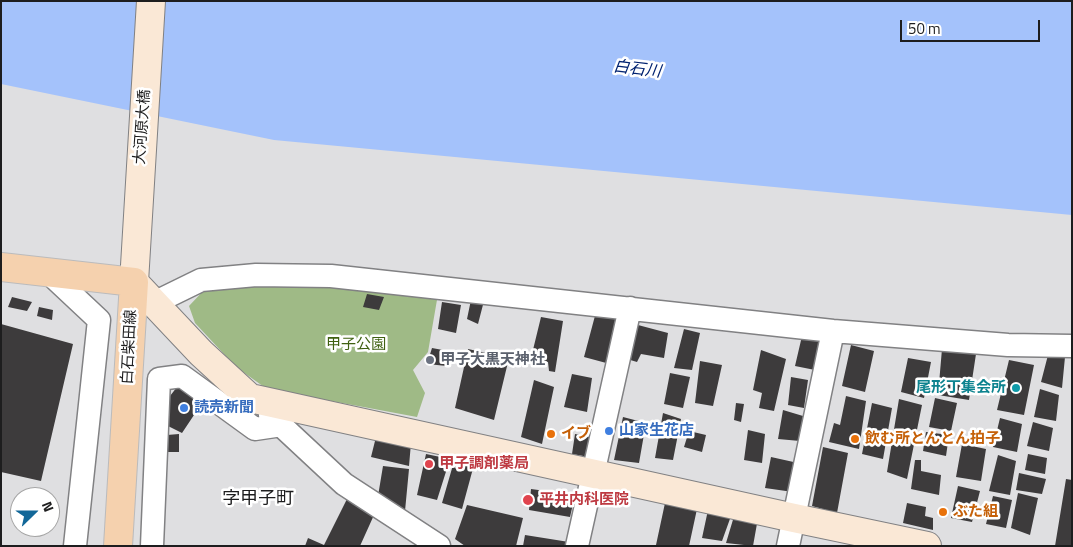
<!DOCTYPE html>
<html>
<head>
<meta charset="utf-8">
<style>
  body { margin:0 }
  #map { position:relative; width:1073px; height:547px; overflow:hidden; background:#dfdfe1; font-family:"Titillium Web",sans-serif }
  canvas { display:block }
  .frame { position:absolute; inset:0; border:2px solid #1d1d1e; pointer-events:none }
  .north { position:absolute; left:10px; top:487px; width:50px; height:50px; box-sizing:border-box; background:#fff; border:1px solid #a5a5a5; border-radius:50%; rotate:68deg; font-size:14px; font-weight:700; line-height:20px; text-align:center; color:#1d1d1e }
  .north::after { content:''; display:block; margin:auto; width:18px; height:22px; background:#126798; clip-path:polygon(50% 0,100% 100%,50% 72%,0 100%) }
  .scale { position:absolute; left:900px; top:20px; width:140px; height:22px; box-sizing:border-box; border:2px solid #1d1d1e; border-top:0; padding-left:6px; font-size:15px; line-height:18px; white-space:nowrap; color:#1d1d1e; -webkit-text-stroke:4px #fff; paint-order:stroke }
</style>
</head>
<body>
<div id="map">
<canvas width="1073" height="547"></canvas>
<div class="frame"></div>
<div class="north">N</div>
<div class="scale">50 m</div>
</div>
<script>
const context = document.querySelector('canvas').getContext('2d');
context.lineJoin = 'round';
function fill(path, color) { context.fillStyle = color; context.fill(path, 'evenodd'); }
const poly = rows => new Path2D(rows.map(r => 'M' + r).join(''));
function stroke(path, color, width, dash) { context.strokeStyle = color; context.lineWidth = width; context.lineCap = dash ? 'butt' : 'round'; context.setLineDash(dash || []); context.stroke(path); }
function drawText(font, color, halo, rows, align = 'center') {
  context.font = font + ' "Titillium Web","Noto Sans JP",sans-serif'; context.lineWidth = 5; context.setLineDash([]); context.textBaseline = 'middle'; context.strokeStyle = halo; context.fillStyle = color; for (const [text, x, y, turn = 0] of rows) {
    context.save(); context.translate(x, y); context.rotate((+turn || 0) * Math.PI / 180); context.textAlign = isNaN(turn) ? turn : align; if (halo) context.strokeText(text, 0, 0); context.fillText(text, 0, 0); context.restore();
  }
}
fill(poly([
  [263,282,438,294,428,352,413,370,425,393,417,417,267,389,236,367,195,323,189,306,206,288]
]), '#9fba86');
fill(poly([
  [1,1,1072,1,1072,215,274,140,1,84]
]), '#a4c2fb');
fill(poly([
  [367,294,384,297,379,310,363,307],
  [472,295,485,297,478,324,467,319],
  [12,297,32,302,27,311,8,307],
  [442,302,461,305,456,333,438,329],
  [39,307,53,310,52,320,37,316],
  [596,312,620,316,610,364,584,357],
  [541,317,563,321,555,372,549,371,548,362,531,358],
  [1,324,73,344,41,481,1,472],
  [638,325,668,333,664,358,641,354,637,362,627,359],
  [684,329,700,333,692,370,674,368],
  [802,336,820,339,815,370,795,366],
  [851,345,874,351,865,392,842,386],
  [432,348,448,351,447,366,427,364],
  [468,349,509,358,494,420,455,408],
  [942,349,976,354,969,400,938,395],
  [761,350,786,359,774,411,759,408,762,393,753,390],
  [1048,355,1065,357,1062,388,1041,382],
  [908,358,931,362,924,398,901,392],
  [1009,360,1034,365,1024,415,997,410],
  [700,361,722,365,713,406,695,403],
  [670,373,690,377,683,408,664,404],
  [572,374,592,378,587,412,564,407],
  [791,377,808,380,804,408,788,405],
  [534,380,554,387,542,444,521,437],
  [177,387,202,403,182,433,168,426,170,396],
  [1040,389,1059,395,1056,421,1034,417],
  [846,396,866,401,859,449,829,442,834,423,840,425],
  [935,398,957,403,951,431,929,427],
  [899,399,922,405,907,479,887,472],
  [736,403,744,404,741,422,734,420],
  [872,403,892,408,883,459,862,454],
  [783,410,803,416,800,441,778,439],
  [663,413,681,419,673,460,655,458],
  [623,417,646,423,639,463,614,460],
  [1000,418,1022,424,1017,452,993,447],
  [1033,422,1053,428,1049,451,1027,446],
  [748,430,765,434,762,463,744,460],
  [689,431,706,435,702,452,684,447],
  [926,432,949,435,946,456,923,451],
  [179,434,179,452,167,452,167,435],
  [575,434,594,438,589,457,572,454],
  [376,437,411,443,409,466,371,457],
  [962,444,986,449,981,481,956,477],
  [823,447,848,453,837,513,812,506],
  [426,454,450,459,437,500,417,495],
  [1028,454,1047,458,1045,474,1025,470],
  [998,455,1016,461,1010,495,989,491],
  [771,457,798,463,793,492,765,488],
  [455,458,475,461,462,509,442,503],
  [915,460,921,460,921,471,941,475,939,495,911,489],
  [383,466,409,469,405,511,378,496],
  [1019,473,1046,479,1042,494,1016,490],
  [1066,479,1072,480,1072,546,1055,546],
  [958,486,980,491,972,522,951,518],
  [531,489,575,495,570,517,529,510],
  [1018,493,1038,498,1030,535,1011,528],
  [993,496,1012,500,1006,528,986,524],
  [347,499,374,515,360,546,305,546,308,538,324,545],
  [665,503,697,509,689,546,656,545],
  [907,503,926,507,925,516,933,518,933,530,903,523],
  [467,505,523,518,516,546,465,546,455,539],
  [708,510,731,516,722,541,702,538],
  [735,513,758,518,753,546,726,543],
  [525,535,569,542,568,546,523,546]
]), '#3d3b3c');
const street = poly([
  [50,274,99,320,75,546],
  [154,303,201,280,256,275,331,276,833,331,1008,345,1072,346],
  [270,415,344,484,439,546],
  [152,546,159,379,182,376,255,429,282,425],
  [577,546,630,308],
  [788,546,833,331]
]);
const secondary = poly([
  [151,1,134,282,201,353,250,398,794,518,927,546]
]);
const primary = poly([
  [1,267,134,282,118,546]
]);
stroke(street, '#818183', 25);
stroke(secondary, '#818183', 30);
stroke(primary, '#bbbbbc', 30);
stroke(street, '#fff', 22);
stroke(secondary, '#fae8d6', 28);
stroke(primary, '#f5d1ae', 28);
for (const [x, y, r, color] of [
  [430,360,5,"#6b7280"],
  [1016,388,5,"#0f9aa8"],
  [184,408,5,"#3f7fe0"],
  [609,431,5,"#3f7fe0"],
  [551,434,5,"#e8710a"],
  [855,439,5,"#e8710a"],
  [429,464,5,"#e0444e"],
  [528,500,6,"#e0444e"],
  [943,512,5,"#e8710a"]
]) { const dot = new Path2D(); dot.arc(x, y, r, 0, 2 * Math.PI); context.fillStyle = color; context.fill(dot); stroke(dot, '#fff', 2); }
drawText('15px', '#1d1d1e', '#fff', [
  ["大河原大橋",143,127,-86],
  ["白石柴田線",130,347,-87]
]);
drawText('15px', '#406112', '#fff', [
  ["甲子公園",356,345]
]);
drawText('bold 15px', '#5b616d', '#fff', [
  ["甲子大黒天神社",440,360]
], 'left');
drawText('bold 15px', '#0d838f', '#fff', [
  ["尾形丁集会所",1006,388]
], 'right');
drawText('bold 15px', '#366cbe', '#fff', [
  ["読売新聞",194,408],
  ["山家生花店",619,431]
], 'left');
drawText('bold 15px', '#c56008', '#fff', [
  ["イブ",561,434],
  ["飲む所とんとん拍子",865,439],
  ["ぶた組",953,512]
], 'left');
drawText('bold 15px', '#be3a42', '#fff', [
  ["甲子調剤薬局",439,464],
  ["平井内科医院",539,500]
], 'left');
drawText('italic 16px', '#012270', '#fff', [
  ["白石川",637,70,7]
]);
drawText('18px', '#1d1d1e', '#fff', [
  ["字甲子町",258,500]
]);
</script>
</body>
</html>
